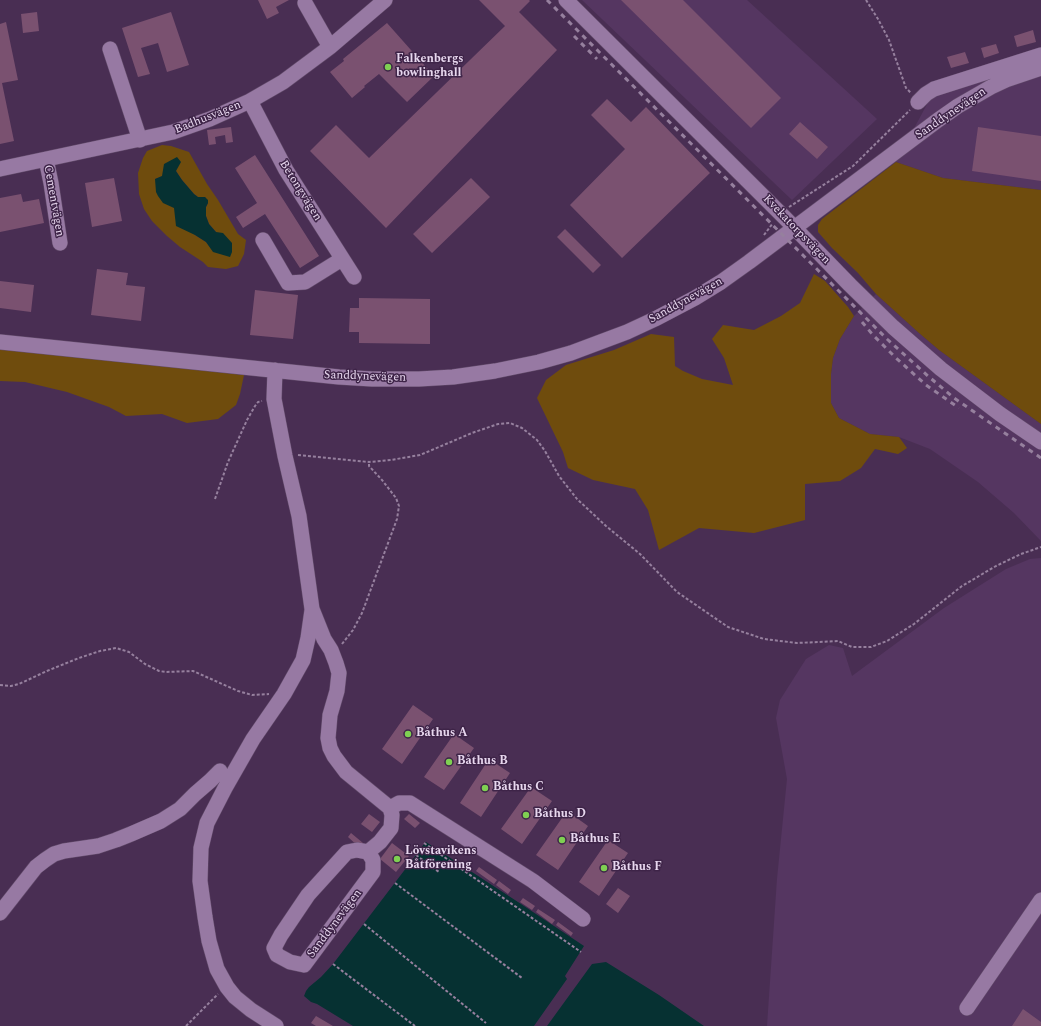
<!DOCTYPE html>
<html>
<head>
<meta charset="utf-8">
<style>
  body { margin:0 }
  canvas { display:block; background:#492e53 }
</style>
</head>
<body>
<canvas width="1041" height="1026"></canvas>
<script>
const context = document.querySelector('canvas').getContext('2d');
context.lineJoin = 'round';
function fill(path, color) { context.fillStyle = color; context.fill(path, 'evenodd'); }
const poly = rows => new Path2D(rows.map(r => 'M' + r).join(''));
function stroke(path, color, width, dash) { context.strokeStyle = color; context.lineWidth = width; context.lineCap = dash ? 'butt' : 'round'; context.setLineDash(dash || []); context.stroke(path); }
function drawText(font, color, halo, rows, align = 'center') {
  context.font = font + ' Spectral,serif'; context.lineWidth = 3; context.setLineDash([]); context.textBaseline = 'middle'; context.strokeStyle = halo; context.fillStyle = color; for (const [text, x, y, turn = 0] of rows) {
    context.save(); context.translate(x, y); context.rotate((+turn || 0) * Math.PI / 180); context.textAlign = isNaN(turn) ? turn : align; if (halo) context.strokeText(text, 0, 0); context.fillText(text, 0, 0); context.restore();
  }
}
fill(poly([
  [582,0,747,0,877,119,792,200],
  [1041,61,1041,190,943,178,896,162,932,95],
  [876,294,919,333,939,350,1041,424,1041,541,1014,513,978,482,930,449,899,437,870,434,839,418,831,403,831,374,833,358,840,339,854,316],
  [1041,558,1041,1026,767,1026,777,879,787,779,776,718,780,700,806,659,829,645,843,648,852,676,944,608,1006,569,1030,559]
]), '#553661');
fill(poly([
  [162,145,171,146,189,152,207,184,218,200,238,234,246,240,244,254,238,266,226,269,208,267,203,262,180,247,167,236,152,221,144,209,139,194,138,173,143,158,147,151],
  [176,171,182,180,194,194,198,197,205,197,208,203,206,207,206,216,209,224,216,232,214,252,206,242,195,235,174,207,155,179],
  [896,162,943,178,1041,190,1041,424,939,350,919,333,876,294,858,273,832,248,818,232,818,225,822,219],
  [814,274,825,281,848,307,854,316,840,339,833,358,831,374,831,403,839,418,870,434,899,437,907,448,898,454,875,449,861,468,840,481,805,484,805,520,754,533,699,528,659,550,648,510,635,489,593,480,568,468,563,452,537,398,546,380,566,365,614,350,651,334,674,337,675,366,683,371,702,379,733,385,724,358,712,339,723,325,754,330,781,316,800,303],
  [0,349,84,356,244,375,240,394,236,405,218,419,187,423,162,414,126,416,109,407,67,392,25,382,0,381]
]), '#6f4c0d');
fill(poly([
  [177,157,181,162,176,171,182,180,194,194,198,197,205,197,208,200,208,203,206,207,206,216,209,224,216,232,223,233,232,243,232,252,230,257,213,252,206,242,195,235,176,226,174,208,163,203,158,196,156,192,155,179,162,176,164,164],
  [426,842,518,902,584,946,565,976,567,979,534,1026,353,1026,317,1004,311,1002,304,996,306,991,309,987,321,977,333,964,416,855,417,852],
  [606,962,659,995,704,1026,547,1026,592,964]
]), '#063132');
fill(poly([
  [258,0,289,0,276,7,279,13,267,19],
  [479,0,529,0,530,1,519,12,557,50,386,228,310,151,336,125,369,158,505,26],
  [621,0,683,0,781,98,751,128],
  [37,12,39,31,23,33,21,14],
  [171,12,189,65,167,72,158,43,141,48,150,74,138,77,122,28],
  [6,22,18,80,2,83,14,141,0,144,0,24],
  [387,23,434,76,407,102,379,74,364,86,365,87,352,98,330,72,344,61,343,59],
  [1033,30,1036,42,1017,47,1014,36],
  [996,44,999,53,984,58,981,48],
  [965,52,969,63,951,68,947,57],
  [607,99,631,122,646,107,710,173,622,258,570,205,625,149,591,115],
  [800,122,828,147,817,159,789,134],
  [231,127,233,142,226,143,225,135,215,137,216,144,209,145,207,130],
  [978,127,1041,136,1041,181,972,171],
  [255,155,319,256,300,268,265,214,243,228,236,217,257,203,235,168],
  [114,178,122,221,92,227,85,183],
  [471,178,490,197,432,253,413,234],
  [21,194,23,202,39,199,44,223,0,232,0,198],
  [565,229,601,265,593,273,557,237],
  [97,269,128,273,126,285,145,287,141,321,91,315],
  [0,281,34,285,31,312,0,308],
  [255,290,298,295,293,339,250,335],
  [359,298,430,299,430,344,359,343,359,332,349,332,350,308,359,308],
  [413,705,433,719,402,764,382,749],
  [454,734,474,748,444,790,424,777],
  [489,759,510,773,481,817,460,803],
  [531,787,552,801,522,844,501,829],
  [567,811,588,826,558,870,536,855],
  [369,814,380,822,372,832,361,824],
  [409,814,420,823,415,828,404,819],
  [351,833,363,843,359,847,348,837],
  [608,840,628,853,599,896,579,882],
  [392,843,409,856,396,872,380,859],
  [479,867,497,880,494,884,476,871],
  [499,881,511,890,508,894,496,885],
  [618,888,630,896,618,913,606,904],
  [523,898,535,906,532,910,520,902],
  [538,909,555,920,552,924,536,912],
  [558,922,573,933,571,936,556,925],
  [1023,1009,1041,1022,1041,1026,1012,1026],
  [316,1016,333,1026,316,1026,311,1023]
]), '#7a5170');
const minor = poly([
  [566,0,785,218,850,285,893,327,941,369,1000,414,1041,442],
  [305,3,330,47],
  [110,49,140,140],
  [250,101,286,170,354,277],
  [918,102,926,94,934,89,1041,55],
  [46,159,51,183,60,243],
  [0,169,173,132,210,119,250,101,283,82,330,47,385,0],
  [263,240,288,283,305,282,342,259],
  [0,342,339,377,372,379,419,379,453,377,495,371,539,362,571,353,627,332,655,319,695,298,721,282,749,262,938,120,958,106,991,87,1006,80,1041,68],
  [275,370,274,399,285,456,299,516,312,609,324,639,331,650,336,663,339,673,337,691,330,715,329,727,328,738,330,748,334,756,346,772,390,808,392,815,391,828,380,842,368,852,373,860,373,872,304,965,290,962,277,955,274,948,281,935,308,895,347,852,357,850,368,852],
  [390,808,399,803,410,803,533,881,583,919],
  [0,913,36,867,45,860,54,854,64,851,98,846,116,840,131,834,161,821,180,809,195,794,210,781,220,771],
  [967,1008,1041,900],
  [276,1026,251,1010,235,997,227,987,217,969,209,941,205,917,200,881,201,848,207,823,225,788,253,739,284,694,303,660,308,638,312,610]
]);
stroke(minor, '#634c6b', 16);
stroke(poly([
  [866,0,878,19,889,40,906,88,911,93],
  [789,207,853,166,910,110],
  [764,235,773,223],
  [298,455,369,462,391,460,420,455,472,433,498,424,510,423,522,428,537,440,545,451,559,476,577,499,606,526,640,554,677,592,728,627,764,639,797,643,838,641,852,647,871,647,887,641,914,624,962,586,996,566,1021,554,1041,547],
  [215,499,228,462,247,420,255,406,258,402,262,401],
  [342,644,353,630,362,613,397,519,399,506,396,498,382,480,369,466,369,462],
  [0,685,11,686,19,684,47,671,79,658,100,651,116,648,129,652,145,664,159,671,166,672,193,671,238,691,252,695,269,694],
  [424,843,581,952],
  [416,855,439,872],
  [395,883,522,978],
  [364,924,486,1023],
  [333,964,415,1026],
  [186,1026,218,994]
]), '#96809e', 2, [3, 2]);
stroke(minor, '#9779a3', 15);
stroke(poly([
  [547,0,887,339,928,376,954,398,1041,458],
  [574,36,597,59],
  [862,322,873,335,896,358,926,385,959,408]
]), '#96809e', 3, [5, 5]);
for (const [x, y, r, color] of [
  [388,67,4,"#7fd052"],
  [408,734,4,"#7fd052"],
  [449,762,4,"#7fd052"],
  [485,788,4,"#7fd052"],
  [526,815,4,"#7fd052"],
  [562,840,4,"#7fd052"],
  [397,859,4,"#7fd052"],
  [604,868,4,"#7fd052"]
]) { const dot = new Path2D(); dot.arc(x, y, r, 0, 2 * Math.PI); context.fillStyle = color; context.fill(dot); stroke(dot, '#3e2448', 1.5); }
drawText('bold 12px', '#e8d8ef', '#3e2448', [
  ["Falkenbergs",396,60],
  ["bowlinghall",396,74],
  ["Båthus A",416,734],
  ["Båthus B",457,762],
  ["Båthus C",493,788],
  ["Båthus D",534,815],
  ["Båthus E",570,840],
  ["Lövstavikens",405,852],
  ["Båtförening",405,866],
  ["Båthus F",612,868]
], 'left');
drawText('12px', '#e8d8ef', '#3e2448', [
  ["Sanddynevägen",951,114,-34],
  ["Badhusvägen",208,118,-22],
  ["Betongvägen",300,191,58],
  ["Cementvägen",53,201,80],
  ["Kvekatorpsvägen",796,230,46],
  ["Sanddynevägen",686,301,-29],
  ["Sanddynevägen",365,377,2],
  ["Sanddynevägen",335,924,-53]
]);
</script>
</body>
</html>
